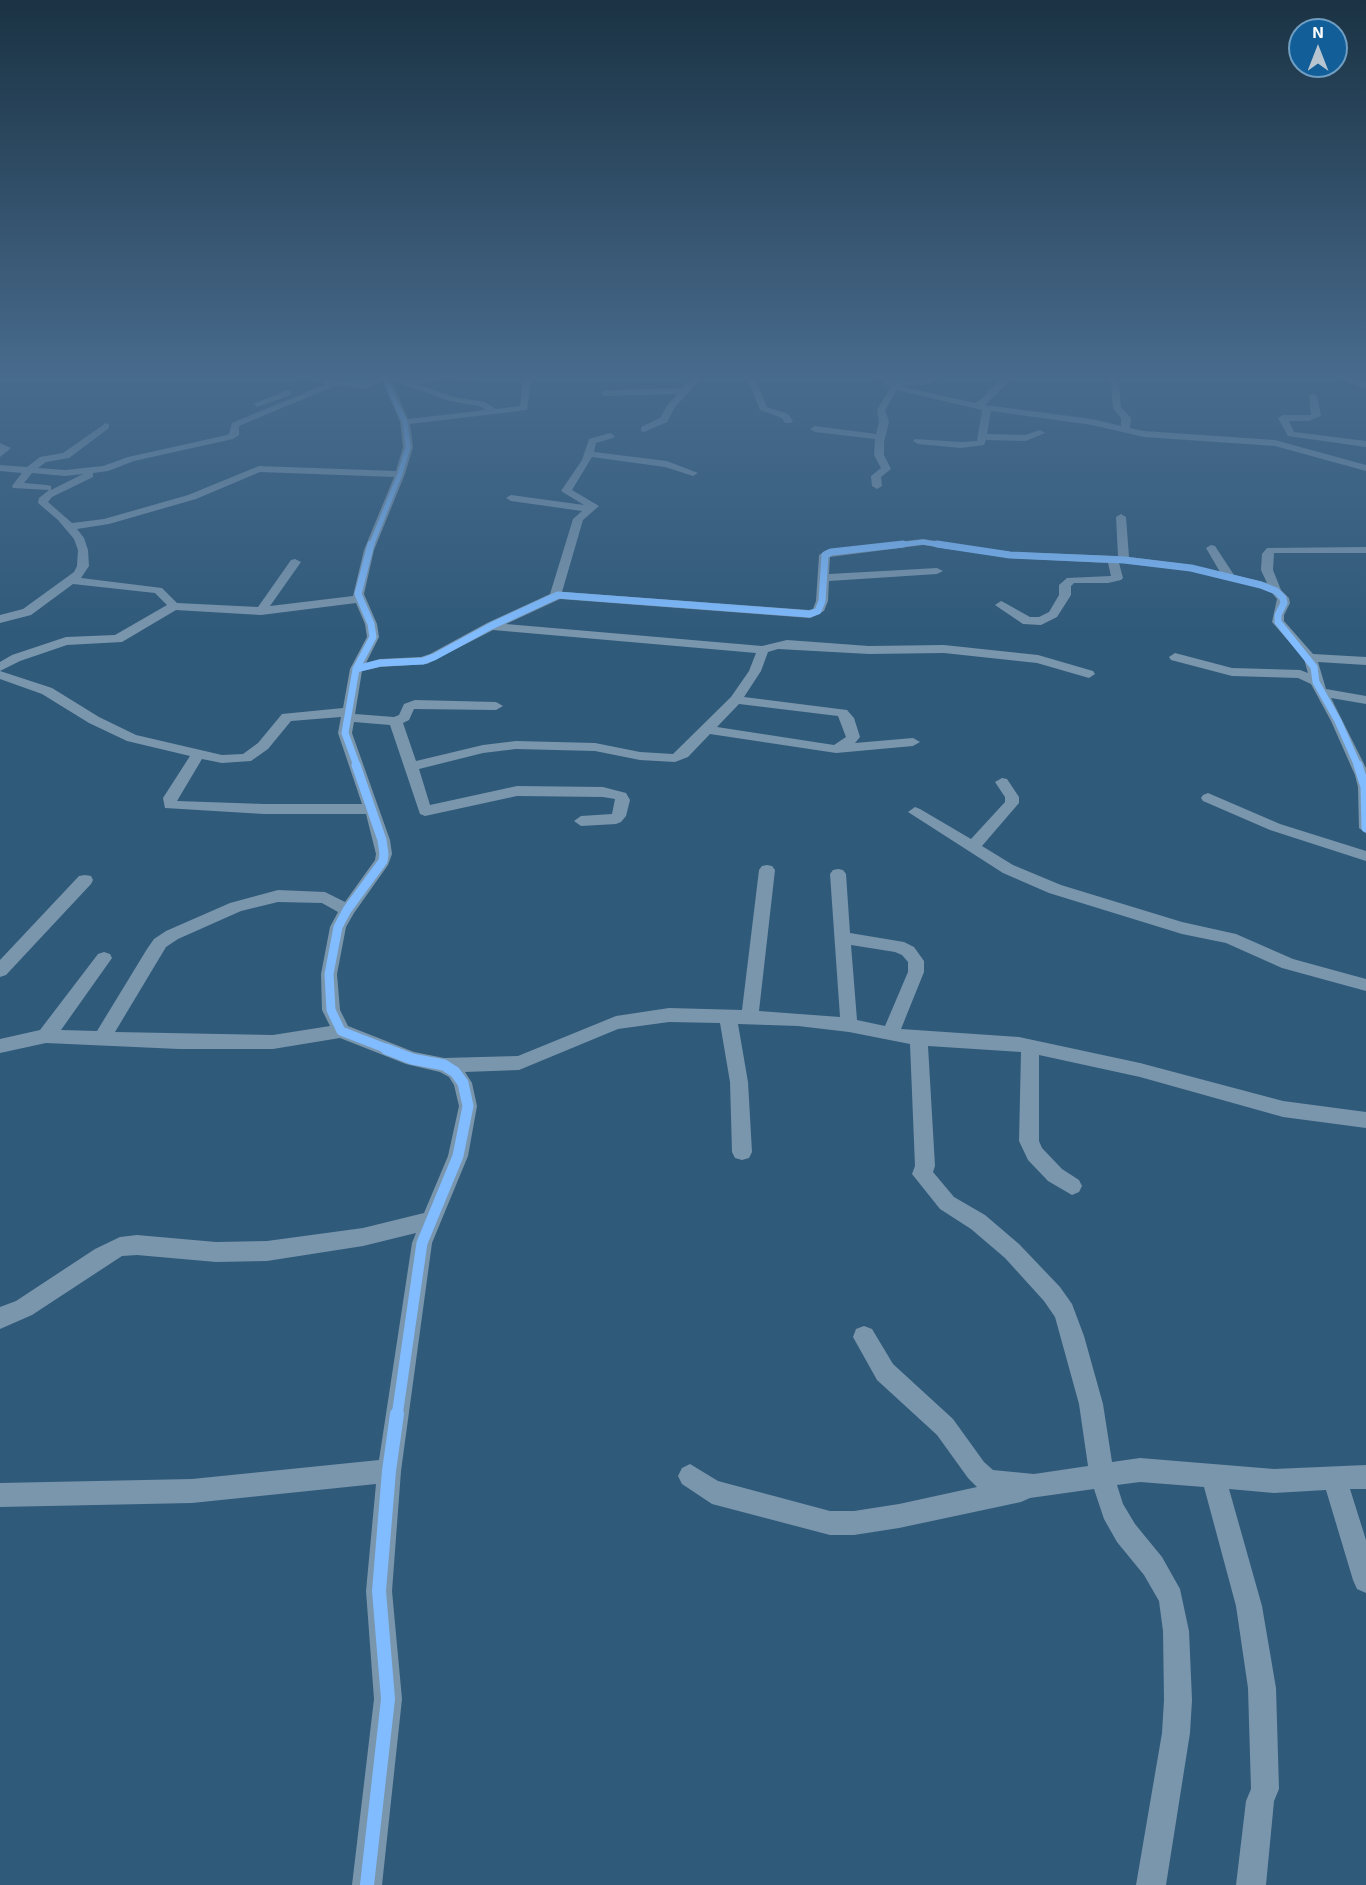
<!DOCTYPE html>
<html>
<head>
<meta charset="utf-8">
<style>
  body { margin:0 }
  #map { position:relative; width:1366px; height:1885px; overflow:hidden; background:#305a7a; font-family:"Exo 2",sans-serif }
  canvas { display:block }
  .north { position:absolute; left:1288px; top:18px; width:60px; height:60px; box-sizing:border-box; background:#115e99; border:2px solid #709ec2; border-radius:50%; rotate:0deg; font-size:16px; font-weight:700; line-height:24px; text-align:center; color:#fff }
  .north::after { content:''; display:block; margin:auto; width:21px; height:27px; background:#b7c5d0; clip-path:polygon(50% 0,100% 100%,50% 72%,0 100%) }
</style>
</head>
<body>
<div id="map">
<canvas width="1366" height="1885"></canvas>
<div class="north">N</div>
</div>
<script>
const context = document.querySelector('canvas').getContext('2d');
context.lineJoin = 'round';
const poly = rows => new Path2D(rows.map(r => 'M' + r).join(''));
function fill(path, color) { context.fillStyle = color; context.fill(path, 'evenodd'); }
function stroke(path, color, width, dash) { context.strokeStyle = color; context.lineWidth = width; context.lineCap = dash ? 'butt' : 'round'; context.setLineDash(dash || []); context.stroke(path); }
fill(poly([
  [292,373,305,373,309,376,305,379,292,373],
  [380,373,388,373,409,381,445,373,474,376,474,380,471,381,449,378,418,384,454,397,485,402,496,409,520,406,523,380,527,373,535,373,531,380,527,410,410,424,413,447,405,474,374,550,364,594,377,624,379,637,366,663,380,659,421,657,430,654,487,623,550,594,573,519,582,511,511,501,506,498,511,495,584,505,561,491,582,460,589,439,610,433,615,436,613,438,596,443,594,452,667,461,698,473,693,476,665,467,592,457,572,490,599,506,583,520,562,592,809,610,813,609,816,601,819,555,827,550,923,539,1010,552,1118,556,1116,517,1121,514,1126,517,1129,557,1191,565,1220,572,1206,548,1211,545,1215,546,1234,575,1267,583,1261,570,1262,554,1267,548,1366,547,1366,553,1274,553,1273,570,1281,590,1289,598,1290,603,1284,615,1284,621,1313,654,1366,657,1366,665,1318,662,1326,689,1366,696,1366,704,1331,698,1366,768,1366,833,1359,828,1358,787,1355,775,1331,721,1311,684,1298,678,1232,676,1171,660,1169,657,1175,653,1232,668,1300,670,1308,673,1304,659,1272,622,1277,599,1272,593,1257,587,1191,571,1124,563,1119,563,1123,578,1121,580,1108,583,1074,583,1071,586,1071,595,1057,617,1041,625,1023,624,995,605,1001,601,1005,603,1030,617,1039,617,1049,612,1059,595,1059,585,1067,578,1111,576,1108,563,1010,558,923,545,830,557,829,574,937,568,943,571,937,574,829,581,828,601,824,611,810,618,560,599,506,624,762,646,787,640,869,646,944,645,1038,655,1093,671,1095,674,1089,678,1037,663,944,653,869,654,778,649,768,652,761,671,744,697,847,710,854,718,860,737,855,743,913,738,920,742,913,746,836,753,710,734,688,757,675,762,640,760,595,751,516,749,483,753,419,769,430,805,517,786,603,787,626,793,630,800,626,816,621,822,616,824,581,826,574,821,581,816,612,814,615,799,603,797,517,796,425,816,420,814,390,725,354,722,352,733,390,840,392,854,388,865,354,913,346,927,337,974,340,1010,348,1026,414,1052,444,1058,518,1056,616,1016,669,1008,742,1010,759,870,762,866,767,865,772,866,775,870,759,1011,840,1017,830,874,833,870,838,869,843,870,846,874,850,933,904,942,914,947,924,961,924,972,901,1029,1019,1037,1140,1063,1283,1101,1366,1112,1366,1128,1283,1117,1140,1077,1039,1055,1039,1141,1042,1148,1062,1169,1079,1180,1082,1186,1079,1192,1072,1195,1048,1181,1028,1160,1019,1141,1021,1052,928,1046,935,1166,933,1172,954,1197,985,1215,1019,1244,1060,1287,1072,1304,1084,1336,1103,1404,1112,1462,1140,1458,1274,1469,1366,1465,1366,1489,1350,1489,1366,1540,1366,1593,1357,1589,1353,1580,1326,1490,1274,1493,1229,1489,1262,1606,1276,1688,1279,1789,1274,1801,1266,1885,1236,1885,1246,1801,1251,1789,1248,1688,1236,1606,1204,1487,1140,1482,1117,1485,1123,1504,1135,1524,1162,1557,1180,1589,1189,1631,1192,1700,1190,1733,1166,1885,1136,1885,1162,1733,1164,1700,1163,1631,1159,1601,1144,1575,1117,1542,1104,1519,1094,1489,1030,1498,1021,1502,899,1528,854,1535,830,1535,712,1504,682,1484,678,1476,682,1468,690,1464,718,1481,830,1511,854,1511,899,1504,977,1487,968,1478,937,1435,877,1380,853,1337,856,1329,864,1326,872,1329,893,1364,953,1419,984,1462,993,1470,1034,1474,1088,1466,1079,1404,1055,1317,1044,1301,1005,1258,971,1229,940,1209,912,1174,915,1166,910,1044,849,1032,798,1026,738,1024,748,1082,752,1152,749,1158,742,1160,735,1158,732,1152,730,1082,720,1023,669,1022,618,1029,519,1070,465,1072,472,1083,477,1106,468,1156,432,1243,401,1471,392,1591,402,1699,382,1885,352,1885,374,1699,366,1591,376,1484,192,1503,0,1507,0,1483,192,1479,379,1460,412,1243,416,1233,363,1246,267,1261,216,1262,137,1255,122,1256,32,1315,0,1329,0,1307,16,1301,95,1249,120,1237,137,1235,216,1242,267,1241,363,1228,424,1213,448,1156,459,1106,454,1085,449,1077,440,1072,406,1064,340,1038,273,1049,179,1049,46,1043,0,1053,0,1039,40,1030,98,954,104,952,110,954,112,958,61,1030,97,1031,147,949,154,939,166,931,230,903,278,890,325,892,345,902,375,860,376,854,366,814,264,814,165,808,163,798,190,756,127,741,89,723,42,694,0,679,0,671,52,688,99,717,136,735,222,755,243,754,258,743,282,714,343,708,350,669,367,637,365,624,356,603,261,615,176,610,122,642,67,645,20,661,0,671,0,662,12,655,66,637,115,635,167,605,155,593,73,584,31,615,0,623,0,615,23,609,74,572,77,566,78,550,74,539,58,520,38,503,39,498,49,490,13,488,12,486,22,473,0,471,0,465,27,467,40,457,63,453,106,423,109,424,109,428,69,458,46,462,38,468,65,470,103,466,128,457,227,435,229,434,232,423,326,384,323,383,323,379,363,383,381,376,380,373],
  [391,380,449,401,479,406,486,410,408,419,391,380],
  [383,381,400,422,403,447,396,471,259,466,188,495,104,519,72,523,48,502,52,497,93,477,93,473,108,471,134,461,233,439,239,435,239,426,337,385,364,389,383,381],
  [260,472,394,477,364,550,353,596,270,606,301,562,295,559,291,560,258,607,177,603,162,588,81,578,89,566,88,550,84,538,77,529,109,524,196,499,260,472],
  [32,473,65,476,83,474,51,490,51,486,47,485,24,483,32,473],
  [493,630,756,653,749,671,731,697,673,754,640,752,595,743,516,741,483,745,416,761,403,723,409,720,414,709,496,710,503,706,496,702,415,700,404,704,399,715,394,717,355,714,362,671,380,667,427,664,493,630],
  [739,704,838,716,846,737,834,745,717,727,739,704],
  [341,717,338,733,362,804,264,804,177,801,202,759,222,763,251,761,268,749,291,721,341,717],
  [278,902,322,903,338,912,330,927,321,974,322,1010,330,1026,273,1035,115,1032,166,947,178,939,241,911,278,902],
  [851,945,895,952,902,955,908,962,908,972,885,1026,857,1020,851,945],
  [693,373,701,373,699,381,675,407,667,422,644,432,641,431,641,427,660,418,668,404,678,394,605,396,601,393,605,390,683,388,691,380,693,373],
  [737,373,747,373,756,380,767,407,788,414,793,421,791,423,785,423,782,418,760,410,749,383,737,373],
  [870,373,880,373,894,383,925,379,933,373,942,373,930,384,900,386,975,403,984,397,988,391,1009,373,1018,373,985,405,1092,419,1121,426,1121,418,1113,408,1111,383,1102,373,1111,373,1119,383,1121,407,1131,418,1130,428,1144,431,1275,440,1366,465,1366,471,1275,446,1144,437,1092,425,991,411,987,434,1025,435,1040,430,1045,433,1026,441,986,440,984,445,961,448,918,444,913,441,915,439,961,442,977,441,982,410,897,390,885,410,889,422,884,442,884,455,891,469,881,477,882,486,877,489,872,486,871,476,881,468,874,455,875,439,815,432,810,429,815,426,876,434,879,422,877,410,890,388,870,373],
  [1333,373,1344,373,1366,382,1366,388,1351,384,1333,373],
  [288,390,291,391,291,395,257,407,253,404,288,390],
  [1313,393,1317,396,1321,416,1309,421,1289,421,1294,432,1366,441,1366,447,1288,436,1278,418,1283,415,1311,415,1309,396,1313,393],
  [0,443,11,448,0,457,0,443],
  [1002,778,1007,779,1019,797,1019,803,982,846,1013,865,1061,885,1182,922,1236,934,1293,959,1366,979,1366,991,1282,968,1226,943,1182,934,1049,893,1003,873,908,812,915,807,920,809,971,839,1005,802,1005,797,995,782,1002,778],
  [1208,793,1280,824,1366,851,1366,861,1270,830,1203,801,1201,798,1203,795,1208,793],
  [85,875,91,876,93,880,91,884,6,975,0,977,0,960,79,876,85,875]
]), '#7a96ad');
stroke(poly([
  [371,546,400,474,408,447,405,422,391,394,384,373],
  [890,546,923,542,947,546]
]), '#80bcff', 5);
stroke(poly([
  [937,544,1010,555,1124,560,1191,568,1261,585,1276,591,1283,598,1284,603,1278,615,1278,622,1314,667,1316,682,1338,721,1358,766],
  [356,669,380,663,423,661,434,657,491,626,558,595,810,614,818,611,822,601,825,555,831,552,903,544],
  [357,766,345,733,356,669,373,637,371,624,358,594,371,544]
]), '#80bcff', 7);
stroke(poly([
  [356,765,382,840,384,854,383,861,347,910,338,927,329,974,331,1010,341,1031,390,1050],
  [1358,765,1365,787,1366,828]
]), '#80bcff', 9);
stroke(poly([
  [386,1049,412,1059,444,1065,455,1072,463,1083,468,1106,458,1156,422,1243,397,1416]
]), '#80bcff', 11);
stroke(poly([
  [367,1885,388,1699,379,1591,389,1471,397,1414]
]), '#80bcff', 14);
const sky = context.createLinearGradient(0, 0, 0, 637);
sky.addColorStop(0, '#1a3243');
sky.addColorStop(0.59, '#486b8d');
sky.addColorStop(1, '#486b8d00');
context.fillStyle = sky;
context.fillRect(0, 0, 1366, 637);
</script>
</body>
</html>
